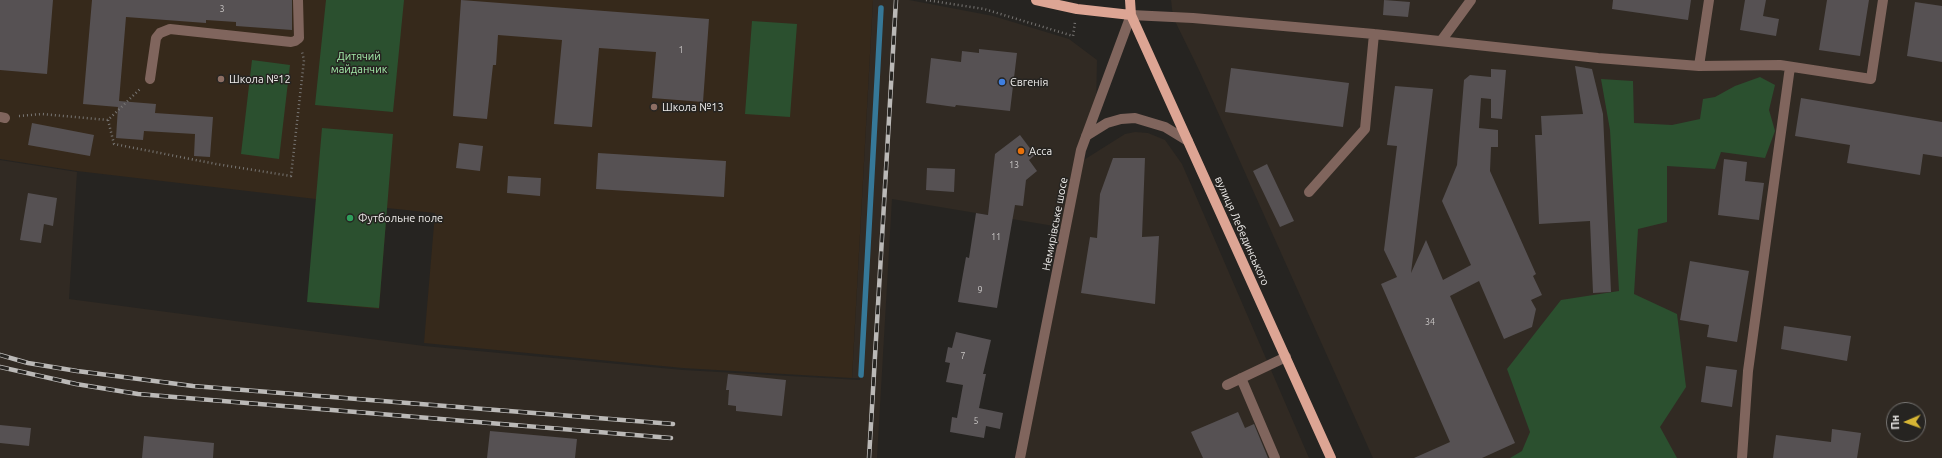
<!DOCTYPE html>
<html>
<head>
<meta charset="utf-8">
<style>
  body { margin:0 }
  #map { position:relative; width:1942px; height:458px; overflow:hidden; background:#262421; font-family:Ubuntu,sans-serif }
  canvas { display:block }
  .north { position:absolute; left:1886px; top:402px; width:40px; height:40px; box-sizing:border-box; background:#262421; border:1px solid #767472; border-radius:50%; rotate:268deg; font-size:11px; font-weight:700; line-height:16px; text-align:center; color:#efedeb }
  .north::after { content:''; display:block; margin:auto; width:14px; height:18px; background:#d6b534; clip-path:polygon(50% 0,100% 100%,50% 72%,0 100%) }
</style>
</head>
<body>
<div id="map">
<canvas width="1942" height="458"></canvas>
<div class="north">Пн</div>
</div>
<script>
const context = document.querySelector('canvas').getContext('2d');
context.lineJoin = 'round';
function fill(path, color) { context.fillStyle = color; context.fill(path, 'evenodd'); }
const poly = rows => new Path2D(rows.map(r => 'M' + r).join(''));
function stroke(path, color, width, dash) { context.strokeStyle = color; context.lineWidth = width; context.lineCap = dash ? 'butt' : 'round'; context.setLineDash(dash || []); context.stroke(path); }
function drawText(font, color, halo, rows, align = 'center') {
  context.font = font + ' Ubuntu,sans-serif'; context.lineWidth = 3; context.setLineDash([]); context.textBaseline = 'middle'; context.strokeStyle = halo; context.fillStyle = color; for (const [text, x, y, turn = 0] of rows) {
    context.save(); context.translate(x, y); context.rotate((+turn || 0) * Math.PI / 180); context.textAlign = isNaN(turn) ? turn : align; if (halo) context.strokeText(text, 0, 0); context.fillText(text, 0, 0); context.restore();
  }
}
fill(poly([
  [873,0,909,0,993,16,1069,39,1097,60,1096,109,1079,163,1125,134,1135,132,1148,133,1165,140,1182,164,1309,458,1020,458,1066,228,892,199,877,458,0,458,0,160,77,172,69,299,424,346,683,370,860,380,860,378,852,378],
  [1171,0,1942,0,1942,458,1373,458,1199,70,1173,17],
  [1894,410,1918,410,1918,434,1894,434]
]), '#312a23');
fill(poly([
  [0,0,873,0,852,378,683,368,424,343,435,213,387,208,379,309,308,302,316,199,77,171,0,159]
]), '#36291b');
fill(poly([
  [326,0,404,0,393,112,315,105],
  [752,21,797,24,790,117,745,114],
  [252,60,290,65,279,159,241,154],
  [1760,77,1775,85,1769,110,1775,131,1765,158,1721,152,1715,169,1667,166,1667,222,1638,229,1634,294,1677,314,1686,387,1660,427,1677,458,1510,458,1522,451,1530,432,1507,369,1561,300,1619,291,1610,130,1601,79,1633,81,1634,123,1672,125,1700,119,1703,99,1715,97,1735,86],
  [322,128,393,134,379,308,307,302]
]), '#2b502f');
stroke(poly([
  [861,375,881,8]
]), '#367898', 5.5);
fill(poly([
  [0,0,53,0,47,74,0,70],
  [92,0,292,0,292,30,236,26,236,22,206,20,206,23,126,17,119,101,156,104,155,113,213,117,210,157,194,156,195,134,144,131,143,140,116,138,118,107,83,104],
  [461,0,709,19,703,102,652,98,656,52,599,48,592,127,554,124,562,40,498,35,496,65,493,65,487,119,453,116],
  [1384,0,1410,2,1408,17,1383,15],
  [1613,0,1691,0,1688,20,1612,9],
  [1745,0,1766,0,1763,16,1779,19,1776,36,1740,30],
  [1827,0,1869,0,1860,56,1819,50],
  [1915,2,1942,6,1942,62,1907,56],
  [979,49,1017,53,1010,111,956,105,955,107,926,103,931,58,961,62,962,51,979,53],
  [1575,66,1592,69,1603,114,1611,292,1593,293,1590,221,1539,224,1535,135,1542,135,1541,116,1583,114],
  [1231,68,1349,83,1343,127,1225,112],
  [1491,69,1506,70,1502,119,1491,118,1491,99,1481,98,1479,128,1498,130,1498,147,1491,147,1490,171,1536,274,1533,276,1542,295,1531,300,1536,309,1532,327,1504,339,1479,281,1450,296,1515,443,1482,458,1414,458,1450,442,1381,284,1397,277,1384,250,1397,146,1387,145,1395,86,1433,89,1411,273,1426,240,1443,280,1471,265,1442,201,1457,165,1464,80,1470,75,1491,77],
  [1801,98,1942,122,1942,157,1923,154,1920,175,1847,163,1850,145,1795,136],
  [32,123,94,135,90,156,28,145],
  [1020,135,1035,155,1029,160,1037,171,1026,180,1023,206,1015,205,997,308,958,302,966,257,969,258,976,213,988,215,995,154],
  [459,143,483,146,480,171,456,168],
  [598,153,726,161,724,197,596,189],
  [1113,158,1145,158,1142,237,1159,236,1155,304,1081,293,1090,237,1097,238,1100,194],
  [1724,159,1747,162,1745,181,1764,183,1759,220,1718,215],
  [1267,164,1294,221,1280,227,1253,171],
  [927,168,955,169,954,192,926,190],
  [508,176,541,178,540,196,507,193],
  [28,193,57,198,53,226,44,224,41,243,20,240],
  [1690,261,1749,271,1737,342,1707,337,1709,325,1680,320],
  [1784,326,1851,336,1847,361,1781,349],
  [956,332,991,340,983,374,986,374,979,408,1003,413,1000,429,986,426,984,438,950,432,952,417,957,418,963,385,946,382,950,363,945,362,948,347,952,348],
  [1706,366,1737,370,1732,407,1701,402],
  [728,374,786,380,782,416,736,411,736,406,728,405,729,390,726,390],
  [1238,412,1245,428,1254,424,1268,458,1203,458,1191,432],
  [0,425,31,428,29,446,0,443],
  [1832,429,1861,433,1857,458,1773,458,1776,435,1831,442],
  [490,431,577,439,575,458,487,458],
  [144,436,214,443,213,458,142,458]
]), '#565153');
stroke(poly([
  [926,0,984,9,1073,36,1075,22],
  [19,116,42,114,108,120,140,89],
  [108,120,114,144,216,164,291,176,304,60,302,52]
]), '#787674', 2.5, [1, 3]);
stroke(poly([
  [1709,0,1699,66,1780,65,1871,79,1883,0],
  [1441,41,1471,0],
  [150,79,156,38,160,33,170,29,291,42,295,41,299,38,298,0],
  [0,117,5,118],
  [1086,136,1107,123,1121,119,1135,118,1165,127,1188,141],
  [1309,192,1365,129,1374,34],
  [1241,378,1275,458],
  [1227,385,1286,357],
  [1020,458,1081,150,1131,15,1193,18,1374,34,1598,58,1699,66],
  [1742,458,1748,371,1790,67]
]), '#80655d', 10);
stroke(poly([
  [1036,0,1077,9,1131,15],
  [1130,0,1131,15,1331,458]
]), '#dda594', 10);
const rail = poly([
  [0,355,28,363,77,371,193,386,673,424],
  [0,367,76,384,138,394,671,438],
  [869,458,896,0]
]);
stroke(rail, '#bbb9b7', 4.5);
stroke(rail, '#262421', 3, [9]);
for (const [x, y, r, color] of [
  [221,79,4,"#8d6e63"],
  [1002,82,4,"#3f7fe0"],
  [654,107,4,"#8d6e63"],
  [1021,151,4,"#e8710a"],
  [350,218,4,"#2e9e5b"]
]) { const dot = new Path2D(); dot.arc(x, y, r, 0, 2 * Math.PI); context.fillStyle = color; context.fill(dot); stroke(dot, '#262421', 1.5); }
drawText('9px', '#c9c6c5', null, [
  ["3",222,9],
  ["1",681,50],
  ["13",1014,165],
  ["11",996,237],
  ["9",980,290],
  ["34",1430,322],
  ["7",963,356],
  ["5",976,421]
]);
drawText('11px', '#a3eaa9', '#262421', [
  ["Дитячий",359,56],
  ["майданчик",359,69]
]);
drawText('11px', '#efedeb', '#262421', [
  ["Школа №12",229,79],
  ["Євгенія",1010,82],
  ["Школа №13",662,107],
  ["Асса",1029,151],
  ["Футбольне поле",358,218]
], 'left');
drawText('11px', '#efedeb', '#262421', [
  ["Немирівське шосе",1055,224,-79],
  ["вулиця Лебединського",1242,231,66]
]);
</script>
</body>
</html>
